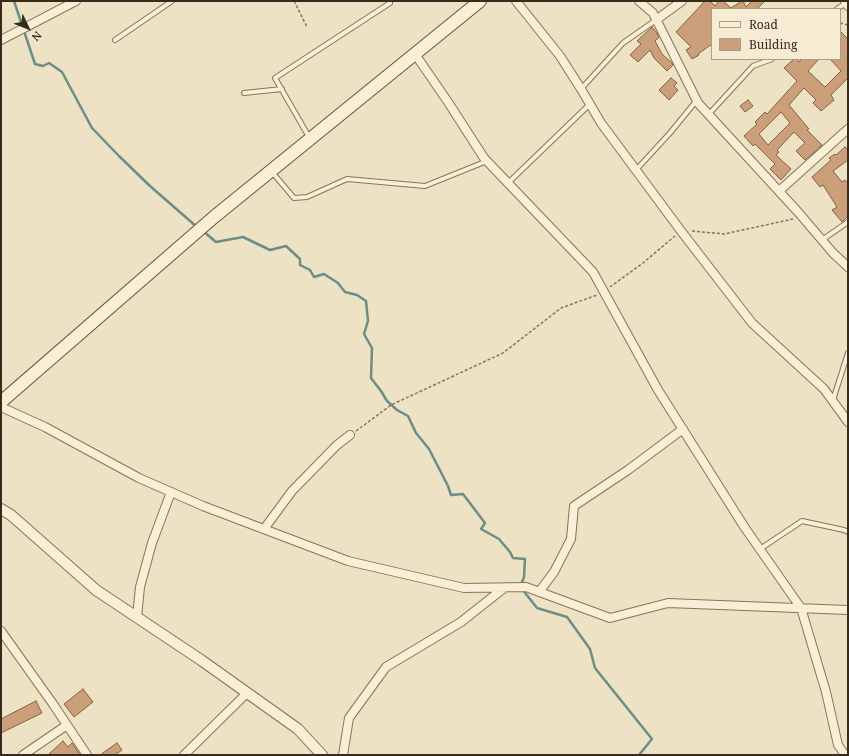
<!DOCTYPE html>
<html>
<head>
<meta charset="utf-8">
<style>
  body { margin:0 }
  #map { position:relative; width:849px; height:756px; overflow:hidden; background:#ede2c3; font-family:"Noto Serif",serif }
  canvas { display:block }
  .frame { position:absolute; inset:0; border:2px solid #372b1e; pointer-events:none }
  .legend { position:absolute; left:711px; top:8px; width:130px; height:52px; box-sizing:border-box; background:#f5ecd3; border:1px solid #a99f8b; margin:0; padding:5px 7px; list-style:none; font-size:12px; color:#372b1e }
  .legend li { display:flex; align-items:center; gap:8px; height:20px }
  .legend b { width:20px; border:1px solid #a99f8b }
  .north { position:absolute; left:8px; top:8px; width:40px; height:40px; -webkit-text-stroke:3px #f5ecd3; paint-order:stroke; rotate:133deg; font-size:11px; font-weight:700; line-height:16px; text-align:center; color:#372b1e }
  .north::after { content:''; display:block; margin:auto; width:14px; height:18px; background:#372b1e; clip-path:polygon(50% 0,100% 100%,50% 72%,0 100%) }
</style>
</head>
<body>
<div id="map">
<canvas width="849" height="756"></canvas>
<div class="frame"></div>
<ul class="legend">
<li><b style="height:5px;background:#f8efd6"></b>Road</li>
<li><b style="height:11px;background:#ca9f7a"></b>Building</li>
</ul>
<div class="north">N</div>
</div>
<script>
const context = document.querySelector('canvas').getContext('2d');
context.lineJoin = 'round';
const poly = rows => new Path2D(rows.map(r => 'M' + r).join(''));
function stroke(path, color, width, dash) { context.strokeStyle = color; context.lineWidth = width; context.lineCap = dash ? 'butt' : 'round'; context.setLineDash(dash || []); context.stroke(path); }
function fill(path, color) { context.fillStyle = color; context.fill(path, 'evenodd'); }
stroke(poly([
  [14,1,35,64,43,66,49,63,62,72,92,128,119,156,150,186,197,227],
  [203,231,216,242,243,237,270,250,286,246,300,259,300,265,310,270,314,277,324,274,338,283,345,292,357,295,366,301,368,321,364,334,372,348,371,378,381,391,387,401,397,410,408,416,416,433,429,449,448,486,451,495,463,494,485,523,481,529,499,539,510,552,513,558,525,559,524,577,521,585],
  [522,589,537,608,567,617,590,649,595,668,652,739,639,755]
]), '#6c8e87', 2.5);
const building = poly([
  [705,1,710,1,715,6,719,1,723,1,731,8,742,1,743,1,746,7,752,1,765,1,757,9,712,9,712,44,698,54,699,55,692,59,686,50,691,47,676,32,705,1],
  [652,27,656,32,659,37,655,41,662,54,672,63,673,65,667,71,654,58,650,50,638,62,630,55,641,44,637,41,652,27],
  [840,31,848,39,848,78,831,95,834,100,821,111,813,103,816,100,804,88,789,105,809,129,807,130,822,145,805,160,796,151,805,143,794,132,777,150,779,152,776,155,791,169,781,180,770,169,775,164,755,144,753,146,744,136,757,124,755,122,765,112,767,114,797,81,784,68,794,59,797,59,799,62,802,59,819,59,808,71,825,87,841,71,830,59,840,59,840,31],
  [781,112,790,123,768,145,759,134,781,112],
  [671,78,677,83,674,86,678,90,669,100,659,90,671,78],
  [748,100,753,106,745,112,740,106,748,100],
  [845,147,848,150,848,160,833,171,842,182,845,180,848,184,848,216,842,222,832,210,837,207,823,185,820,187,812,177,831,160,829,158,835,154,836,155,845,147],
  [83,689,93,702,74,717,64,704,83,689],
  [36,701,42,713,1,733,1,719,36,701],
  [63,741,68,747,72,743,80,755,48,755,63,741],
  [117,743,122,750,115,755,100,755,117,743]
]);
fill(building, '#ca9f7a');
stroke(building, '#865f41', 1);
const service = poly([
  [837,9,846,3],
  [115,40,172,1],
  [581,89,623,43,656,20],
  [244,93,282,89],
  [709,114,753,66,772,59],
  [309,137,275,78,390,3],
  [636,170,670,133,697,100],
  [272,172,294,198,307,197,347,179,425,186,487,161],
  [508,183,590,104],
  [822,240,848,222],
  [833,400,848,353],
  [760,549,802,521,844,530,848,532]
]);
const minor = poly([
  [516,1,560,56,581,89,601,123,681,231,752,323,824,389,848,422],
  [639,1,653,13,698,103,798,212,833,253,848,267],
  [845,1,848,6],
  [656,20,682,1],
  [1,40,76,1],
  [415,54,448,102,484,158,593,272,658,390,745,528,801,608,826,692,838,745,845,755],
  [779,191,848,129],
  [1,407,45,427,139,478,203,506,348,561,464,588,526,587,610,618,668,603,848,610],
  [264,529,292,491,337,445,350,435],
  [539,592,554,572,571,539,574,506,628,470,683,429],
  [137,617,140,587,152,543,171,492],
  [1,631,53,704,87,755],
  [23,755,67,725],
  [184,755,247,693],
  [343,755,349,718,386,667,461,622,504,588]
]);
const tertiary = poly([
  [1,509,11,515,96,590,201,660,298,729,322,755]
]);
const secondary = poly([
  [1,402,214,217,480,1]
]);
stroke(service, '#87745a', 6);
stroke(minor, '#87745a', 10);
stroke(tertiary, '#87745a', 12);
stroke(secondary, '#69553e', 14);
stroke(poly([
  [296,1,295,3,307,27],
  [840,23,848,25],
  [692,231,724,234,793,219],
  [610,287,643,263,675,236],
  [356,431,391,405,503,353,561,308,597,295]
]), '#87745a', 1.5, [3, 2]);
stroke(service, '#f8efd6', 4);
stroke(minor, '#f8efd6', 8);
stroke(tertiary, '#f8efd6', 10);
stroke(secondary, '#f8efd6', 12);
</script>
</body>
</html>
